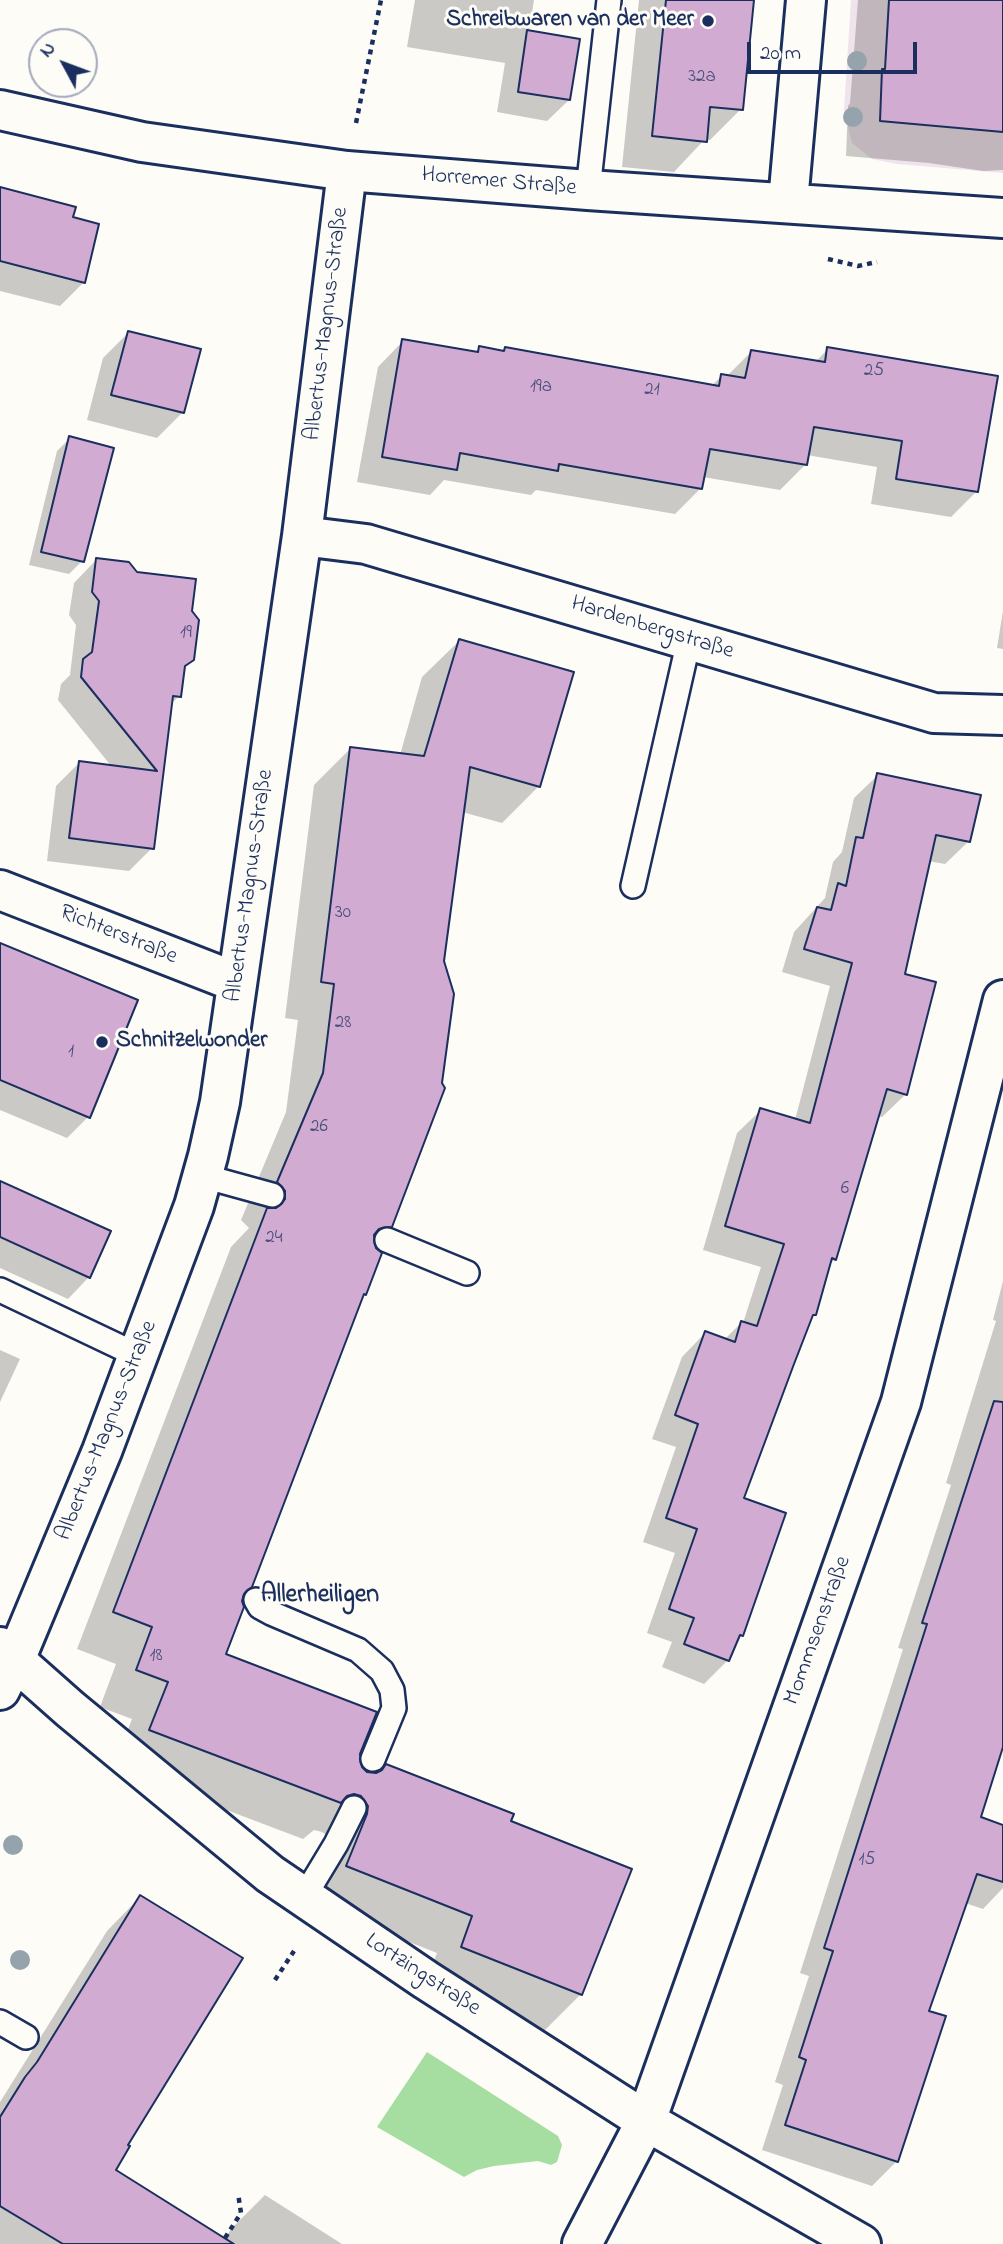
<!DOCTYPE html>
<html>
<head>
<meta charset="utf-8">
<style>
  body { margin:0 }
  #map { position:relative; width:1003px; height:2244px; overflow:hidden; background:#fdfcf7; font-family:"Indie Flower",sans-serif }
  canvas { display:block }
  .north { position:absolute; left:28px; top:28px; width:70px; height:70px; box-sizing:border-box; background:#fdfcf7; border:2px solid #a3aaba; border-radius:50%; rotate:311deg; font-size:19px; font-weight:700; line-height:28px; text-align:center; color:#1b2f5e }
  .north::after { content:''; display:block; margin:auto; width:24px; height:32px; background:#1b2f5e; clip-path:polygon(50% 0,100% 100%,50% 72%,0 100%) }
  .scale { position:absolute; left:747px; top:42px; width:170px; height:32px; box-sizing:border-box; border:4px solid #1b2f5e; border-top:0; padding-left:9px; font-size:21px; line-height:24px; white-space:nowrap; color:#1b2f5e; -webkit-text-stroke:5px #fdfcf7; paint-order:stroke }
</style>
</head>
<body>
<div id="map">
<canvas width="1003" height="2244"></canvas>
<div class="north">N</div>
<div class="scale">20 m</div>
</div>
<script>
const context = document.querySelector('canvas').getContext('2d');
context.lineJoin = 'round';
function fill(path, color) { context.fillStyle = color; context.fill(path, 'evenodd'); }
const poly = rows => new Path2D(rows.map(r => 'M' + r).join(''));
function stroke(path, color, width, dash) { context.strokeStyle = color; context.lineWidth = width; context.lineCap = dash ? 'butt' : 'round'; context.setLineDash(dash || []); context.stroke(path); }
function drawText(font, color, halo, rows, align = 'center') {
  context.font = font + ' "Indie Flower",sans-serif'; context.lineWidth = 6; context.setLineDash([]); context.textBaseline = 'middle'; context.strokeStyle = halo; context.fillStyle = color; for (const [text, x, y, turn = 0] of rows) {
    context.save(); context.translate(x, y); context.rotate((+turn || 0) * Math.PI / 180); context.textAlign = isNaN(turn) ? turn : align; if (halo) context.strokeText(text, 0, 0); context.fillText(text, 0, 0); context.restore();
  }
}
fill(poly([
  [851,0,1003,0,1003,173,897,164,872,159,852,143,844,110]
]), '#f0e4ec');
fill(poly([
  [427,2052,558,2136,562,2145,557,2162,551,2165,538,2161,494,2166,477,2170,464,2177,377,2127]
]), '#a6dda0');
fill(poly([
  [415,0,534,0,529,32,569,100,547,121,497,112,505,63,407,47],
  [639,0,752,0,741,109,710,140,705,139,674,172,622,167],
  [858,0,1003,0,1003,170,983,171,929,163,846,156,848,106,850,103],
  [0,189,84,282,60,306,0,291],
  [129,332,183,412,157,438,87,420,103,358],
  [403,341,475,353,480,348,502,352,505,349,711,386,722,376,727,376,751,352,815,362,828,349,977,491,951,517,871,504,877,467,807,455,806,464,780,490,703,477,701,488,675,514,536,490,531,495,444,480,430,495,357,482,378,367],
  [70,438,82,561,69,574,29,565,57,451],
  [97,559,136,573,192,659,183,669,179,696,170,705,152,848,129,871,47,861,56,786,79,763,112,767,58,700,61,684,70,675,76,625,69,615,74,583],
  [1003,611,1003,649,997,648],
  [459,641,539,786,502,823,462,812,390,1226,373,1243,360,1298,242,1595,224,1655,358,1754,360,1768,366,1773,509,1822,581,1994,544,2031,425,1984,437,1953,310,1903,329,1837,322,1832,314,1830,303,1839,113,1767,132,1719,100,1707,116,1664,77,1649,231,1247,249,1228,241,1220,286,1112,298,1020,285,1018,314,785,351,748,400,755,422,677],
  [878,775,969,841,945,864,928,861,903,975,906,1094,882,1117,877,1116,835,1259,829,1265,814,1314,810,1319,741,1499,741,1635,736,1640,728,1660,704,1684,662,1667,672,1642,647,1633,675,1553,643,1542,676,1447,652,1439,682,1357,705,1333,724,1340,741,1323,743,1323,761,1267,703,1250,737,1133,761,1110,795,1120,830,986,782,972,794,932,825,898,833,862,842,852,854,798],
  [0,945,88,1117,67,1138,0,1110],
  [0,1182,89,1277,68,1299,0,1268],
  [1003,1281,1003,1742,979,1819,1003,1826,1003,1888,983,1909,965,1903,927,2012,897,2161,872,2186,762,2150,783,2085,775,2082,809,1976,800,1973,903,1649,898,1648,951,1485,946,1483,996,1321,993,1320],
  [0,1350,20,1359,0,1402],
  [140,1897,126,2145,113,2170,224,2240,231,2229,265,2195,342,2244,0,2244,0,2102,107,1931]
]), '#0003');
const building = poly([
  [666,0,754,0,743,110,710,107,707,142,652,136,666,0],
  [889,0,1003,0,1003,132,880,121,882,69,885,69,889,0],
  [527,30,580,39,570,100,518,92,527,30],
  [0,187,76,207,73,217,99,224,85,283,0,261,0,187],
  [128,331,201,349,184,413,111,395,128,331],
  [402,339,478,352,479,346,504,351,505,347,719,386,721,374,745,378,751,350,825,362,827,347,998,376,978,492,896,479,902,441,814,427,807,465,710,449,702,489,559,464,558,471,460,453,457,470,382,457,402,339],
  [69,436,114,448,84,562,41,552,69,436],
  [96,558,129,562,137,572,196,579,192,611,199,620,194,660,185,666,181,697,173,696,154,849,69,838,79,761,157,771,81,677,83,659,92,652,99,601,92,592,96,558],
  [459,639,574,672,540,787,470,767,444,961,454,994,442,1083,445,1088,392,1227,379,1229,374,1235,376,1248,382,1253,366,1295,364,1294,252,1587,244,1594,242,1601,244,1607,226,1654,377,1712,360,1754,362,1767,367,1772,376,1773,382,1770,386,1764,514,1814,511,1821,632,1869,582,1995,461,1947,472,1916,346,1866,367,1814,368,1806,361,1796,354,1794,347,1796,341,1803,149,1730,168,1682,136,1670,152,1627,113,1612,267,1208,276,1208,285,1199,285,1191,277,1182,323,1073,334,984,321,982,350,747,424,756,459,639],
  [877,773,981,795,970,842,936,835,905,974,936,982,907,1095,887,1089,836,1260,832,1258,816,1315,813,1315,794,1364,744,1498,786,1513,743,1636,740,1635,729,1661,684,1644,694,1618,669,1609,697,1529,666,1518,698,1424,675,1415,705,1331,735,1342,741,1321,757,1326,784,1244,725,1226,760,1108,810,1123,852,963,804,949,817,907,831,910,838,883,846,886,856,837,863,838,877,773],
  [0,943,138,1000,90,1118,0,1080,0,943],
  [0,1181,111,1231,90,1278,0,1237,0,1181],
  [994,1401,1003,1402,1003,1747,981,1817,1003,1825,1003,1882,977,1874,929,2011,946,2016,898,2162,785,2125,806,2060,799,2057,833,1951,824,1948,927,1624,922,1623,994,1401],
  [140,1895,243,1958,128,2145,130,2146,116,2170,234,2244,63,2244,0,2206,0,2117,25,2077,37,2062,140,1895]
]);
fill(building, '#d2abd3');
stroke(building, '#1b2f5e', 2);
const lane = poly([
  [588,190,609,0],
  [633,886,689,640],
  [203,1176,272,1195],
  [387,1240,467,1273],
  [0,1290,139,1356],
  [256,1600,260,1607,271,1613,358,1650,382,1671,392,1690,394,1708,373,1759],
  [304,1897,336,1844,354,1808],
  [0,2022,26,2037]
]);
const street = poly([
  [0,110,142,142,347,171,588,190,1003,218],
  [788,202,806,0],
  [302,536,366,544,934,713,1003,715],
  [0,890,236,982],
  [0,1647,70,1709,270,1874,426,1980,646,2121,861,2244],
  [0,1690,15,1660,102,1451,194,1206,208,1156,220,1102,302,536,347,171],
  [582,2244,646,2121,901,1402,1003,1000]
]);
stroke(lane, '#1b2f5e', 28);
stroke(street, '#1b2f5e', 44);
stroke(poly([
  [356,123,381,0],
  [828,259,858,266,877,262],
  [275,1980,294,1951],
  [225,2238,241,2213,238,2193]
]), '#1b2f5e', 4.5, [5, 5]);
stroke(lane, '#fdfcf7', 23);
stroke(street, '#fdfcf7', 38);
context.fillStyle = '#94a3ac';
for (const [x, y] of [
  [857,61],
  [853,117],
  [13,1845],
  [20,1960]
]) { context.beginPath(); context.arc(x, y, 10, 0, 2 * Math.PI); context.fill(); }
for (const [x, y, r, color] of [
  [708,21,7,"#1b2f5e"],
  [102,1042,7,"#1b2f5e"]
]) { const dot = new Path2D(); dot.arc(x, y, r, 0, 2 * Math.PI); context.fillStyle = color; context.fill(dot); stroke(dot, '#fdfcf7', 2.5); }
drawText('19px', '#494e7b', null, [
  ["32a",702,78],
  ["25",874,372],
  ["19a",541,388],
  ["21",652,391],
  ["19",186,634],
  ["30",343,914],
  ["28",343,1024],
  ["1",71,1053],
  ["26",319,1128],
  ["6",845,1190],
  ["24",274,1239],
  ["18",156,1657],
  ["15",867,1861]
]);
drawText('bold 23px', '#1b2f5e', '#fdfcf7', [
  ["Schreibwaren van der Meer",694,21],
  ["Schnitzelwonder",116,1042,"left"]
], 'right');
drawText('23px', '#1b2f5e', '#fdfcf7', [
  ["Horremer Straße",499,183,5],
  ["Albertus-Magnus-Straße",328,324,-83],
  ["Hardenbergstraße",652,629,17],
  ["Albertus-Magnus-Straße",251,886,-82],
  ["Richterstraße",118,936,22],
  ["Albertus-Magnus-Straße",108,1431,-68],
  ["Mommsenstraße",819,1631,-70],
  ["Lortzingstraße",422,1976,33]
]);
drawText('bold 26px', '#1b2f5e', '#fdfcf7', [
  ["Allerheiligen",320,1597]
]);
</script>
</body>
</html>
